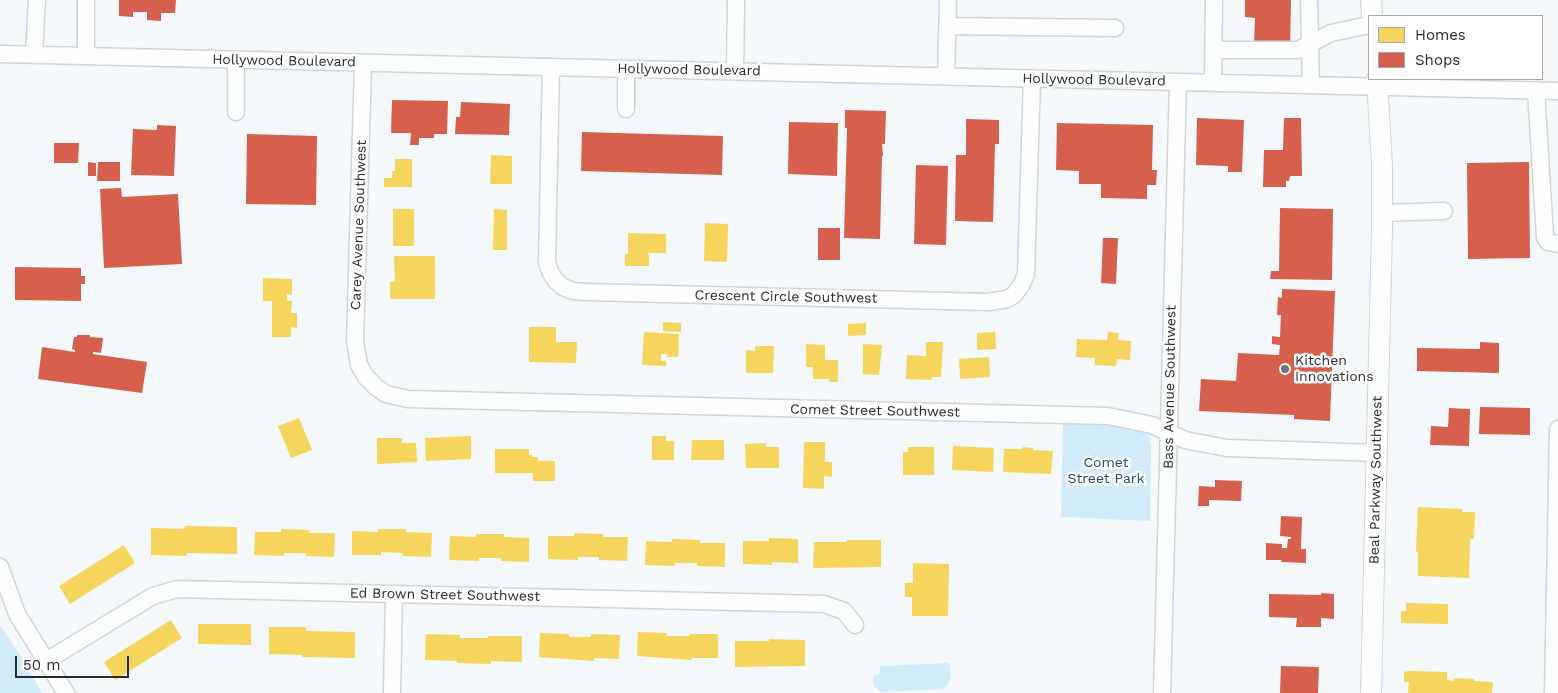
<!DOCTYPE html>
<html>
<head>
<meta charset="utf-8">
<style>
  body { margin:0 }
  #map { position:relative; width:1558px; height:693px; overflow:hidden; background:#f4f8fa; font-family:"Work Sans",sans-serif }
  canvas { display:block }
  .legend { position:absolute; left:1368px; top:15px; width:175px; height:65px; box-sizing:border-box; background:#fff; border:1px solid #a9abab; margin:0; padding:6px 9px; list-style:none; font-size:15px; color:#292c2e }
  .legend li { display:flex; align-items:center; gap:10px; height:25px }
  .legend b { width:25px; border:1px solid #a9abab }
  .scale { position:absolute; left:15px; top:656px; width:114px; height:22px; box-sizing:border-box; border:2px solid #292c2e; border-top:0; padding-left:6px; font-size:15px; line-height:18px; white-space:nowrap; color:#292c2e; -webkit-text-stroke:4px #fff; paint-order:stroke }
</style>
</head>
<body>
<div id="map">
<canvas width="1558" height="693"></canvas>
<ul class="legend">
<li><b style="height:14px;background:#f6d55c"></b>Homes</li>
<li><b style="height:14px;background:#d6604d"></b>Shops</li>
</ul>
<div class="scale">50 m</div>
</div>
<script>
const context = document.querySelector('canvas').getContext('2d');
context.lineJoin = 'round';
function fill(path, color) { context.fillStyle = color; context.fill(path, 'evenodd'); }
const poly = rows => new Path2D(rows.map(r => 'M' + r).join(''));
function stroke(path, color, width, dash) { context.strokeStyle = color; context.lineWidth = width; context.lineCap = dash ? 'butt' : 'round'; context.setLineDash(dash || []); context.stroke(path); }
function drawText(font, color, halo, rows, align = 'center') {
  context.font = font + ' "Work Sans",sans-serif'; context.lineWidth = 5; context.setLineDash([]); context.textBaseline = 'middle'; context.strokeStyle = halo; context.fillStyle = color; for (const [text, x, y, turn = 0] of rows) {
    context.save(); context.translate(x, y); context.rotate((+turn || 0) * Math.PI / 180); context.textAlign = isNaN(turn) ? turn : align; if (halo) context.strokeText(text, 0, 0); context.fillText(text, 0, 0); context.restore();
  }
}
fill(poly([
  [1063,421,1111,423,1148,432,1151,446,1150,521,1061,517],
  [0,625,19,653,42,693,0,693],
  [948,663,950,666,951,679,944,689,881,692,874,686,873,678,875,675,879,675,880,666]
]), '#d2ebf9');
fill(poly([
  [491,155,512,156,512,184,490,184],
  [395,159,412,159,412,187,384,187,384,178,392,178,392,171,395,171],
  [393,209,414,209,414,246,393,246],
  [494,209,507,210,507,250,493,250],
  [705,223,728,224,727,262,704,261],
  [628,233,666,234,666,253,647,253,649,255,649,266,625,266,625,254,628,254],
  [394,256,435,256,435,299,390,299,390,282,395,282],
  [263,278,292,279,292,295,287,294,287,301,292,301,291,313,297,313,297,328,291,327,291,337,272,337,272,301,263,301],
  [663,322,681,323,681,332,663,331],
  [866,323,866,335,848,336,848,324],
  [529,327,556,327,556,342,577,342,576,363,529,362],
  [644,332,679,334,678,357,667,357,667,354,661,354,661,361,666,361,666,366,642,365],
  [995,332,996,349,977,350,977,333],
  [1108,332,1119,333,1118,340,1131,341,1130,360,1117,359,1116,366,1095,365,1095,358,1076,357,1077,339,1107,340],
  [926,342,943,342,941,377,932,377,931,380,906,379,907,355,926,356],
  [806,344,825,345,825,360,838,360,838,382,829,382,829,379,813,379,813,367,806,367],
  [863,344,882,345,879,375,863,374],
  [755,346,774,346,773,373,746,373,746,350,755,351],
  [989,357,990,377,960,379,959,359],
  [299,418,312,450,291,458,278,426],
  [471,436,471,459,426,461,425,438],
  [652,436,666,436,666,441,674,441,674,460,652,460],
  [377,438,402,438,402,443,416,443,417,462,377,464],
  [692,440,724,440,724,460,691,460],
  [804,442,825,442,825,462,832,462,832,477,824,476,824,489,803,488],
  [766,443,766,447,779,447,779,468,746,468,745,444],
  [953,446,994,448,993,472,952,470],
  [908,447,934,447,934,475,903,475,903,452,908,452],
  [1023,447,1033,448,1033,450,1053,451,1051,474,1003,472,1004,449,1022,449],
  [495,449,529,449,529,455,532,455,532,457,538,457,538,461,555,461,555,481,533,481,533,473,495,473],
  [1418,507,1462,509,1462,512,1475,512,1474,539,1470,539,1469,578,1418,576,1418,552,1416,552],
  [185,526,237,527,237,554,187,553,187,556,151,555,151,528,184,529],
  [281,529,309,530,309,533,335,533,334,557,306,556,306,553,284,553,284,556,254,555,255,532,281,532],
  [378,529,406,529,406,532,432,533,431,557,403,556,403,553,381,552,381,555,352,555,352,531,378,532],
  [574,533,603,534,603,537,628,537,627,561,599,560,599,557,578,557,578,560,548,559,548,536,574,536],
  [476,534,504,534,504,537,529,538,529,562,501,561,501,558,479,558,479,561,449,560,450,536,476,537],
  [769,538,798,539,798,563,772,562,772,565,743,564,743,541,769,541],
  [672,539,700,540,700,543,725,543,725,567,697,566,697,563,675,563,675,566,645,565,646,541,672,542],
  [847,540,881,540,881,567,813,568,814,542,847,542],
  [124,545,135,563,70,604,59,586],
  [913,563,949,564,948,616,912,616,912,597,905,597,905,583,913,583],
  [1406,603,1448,604,1448,624,1401,623,1401,611,1406,611],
  [171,620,182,638,115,680,104,662],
  [198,624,251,624,251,645,198,644],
  [269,627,306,627,306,631,355,632,355,658,302,657,302,655,269,654],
  [638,632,667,633,667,636,689,636,690,634,718,634,718,658,692,658,692,660,637,656],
  [540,633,569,634,569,637,591,637,591,634,620,635,619,659,594,658,594,661,539,657],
  [426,634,460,635,460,638,488,638,488,636,522,636,522,662,491,661,491,664,457,663,457,661,425,660],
  [769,639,805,640,805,666,735,667,735,641,769,641],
  [1409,671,1447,672,1447,680,1454,681,1454,678,1474,679,1474,681,1493,682,1492,693,1408,693,1409,682,1404,682,1404,672]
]), '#f6d55c');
fill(poly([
  [119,0,176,0,175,13,161,13,161,21,147,20,147,12,133,12,133,17,119,16],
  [1245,0,1291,0,1290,46,1254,45,1255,18,1245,17],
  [392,100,448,101,447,134,434,134,434,138,419,138,419,145,410,145,411,133,391,133],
  [461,102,510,104,509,135,455,134,456,117,460,117],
  [845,110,886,111,885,144,882,144,883,156,882,156,880,239,844,238,847,128,845,128],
  [1197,118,1244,120,1242,172,1228,172,1228,166,1196,165],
  [1284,118,1301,118,1302,176,1290,176,1289,181,1286,181,1286,187,1263,187,1264,150,1283,150],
  [966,119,999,120,999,144,995,144,993,222,955,221,956,155,966,155],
  [789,122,838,123,837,176,788,174],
  [1057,123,1153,125,1152,170,1157,170,1156,185,1147,185,1147,199,1101,198,1101,184,1079,184,1079,171,1056,170],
  [157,125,176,126,174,176,131,175,133,129,157,130],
  [582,132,723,136,722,175,581,171],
  [247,134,317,136,316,205,246,204],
  [54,143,79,143,78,163,54,163],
  [88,162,96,163,96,176,88,176],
  [98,162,120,162,120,181,97,181],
  [1529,162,1530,258,1468,259,1467,163],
  [916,165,948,166,946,245,914,244],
  [121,188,122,197,178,194,182,264,104,268,100,189],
  [1280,208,1333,209,1332,280,1270,279,1271,271,1279,271],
  [818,228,840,228,840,260,818,260],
  [1103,238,1118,238,1116,284,1101,283],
  [15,267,81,268,81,276,85,276,85,284,81,284,81,301,15,300],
  [1282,289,1335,291,1330,421,1294,419,1294,415,1199,411,1201,379,1236,381,1238,353,1279,355,1280,345,1272,344,1272,336,1280,337,1281,315,1277,315,1278,297,1282,298],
  [77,335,90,335,90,337,103,338,101,353,93,352,93,354,147,362,142,393,38,379,42,347,75,352,75,350,72,349,74,337,77,337],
  [1480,342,1499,343,1499,373,1417,371,1417,348,1480,349],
  [1480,407,1530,408,1530,435,1479,434],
  [1449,408,1470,409,1469,446,1430,445,1431,426,1448,427],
  [1215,480,1242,481,1241,501,1209,500,1209,506,1198,506,1199,486,1215,487],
  [1281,516,1302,517,1301,549,1306,549,1306,563,1281,562,1282,560,1266,560,1266,543,1282,544,1282,548,1287,548,1288,539,1291,539,1291,537,1280,536],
  [1321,593,1334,594,1334,619,1321,618,1321,627,1296,627,1297,618,1269,617,1269,594,1321,595],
  [1281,666,1319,667,1318,693,1280,693]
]), '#d6604d');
const minor = poly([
  [86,0,86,56],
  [1309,0,1311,85],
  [947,26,1115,28],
  [1213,50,1298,50,1331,33,1369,25],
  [0,54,1558,91],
  [34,55,37,0],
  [363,63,355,341,359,365,366,377,376,387,386,394,408,399,1108,416,1152,425,1185,440,1227,448,1377,453],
  [551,67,547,262,550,272,556,281,563,287,573,291,586,292,988,302,1007,299,1014,295,1022,284,1026,274,1032,78],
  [626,69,626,109],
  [735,71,736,0],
  [946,76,948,0],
  [1213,83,1214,0],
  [1536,90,1545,237,1548,242,1558,244],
  [236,112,236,60],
  [1382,213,1444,211],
  [0,567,17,614,66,693],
  [46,661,153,596,177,589,824,604,844,611,855,625],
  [392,693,394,595],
  [1162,693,1178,82],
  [1553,693,1558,429]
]);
const major = poly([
  [1371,0,1372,16],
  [1371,693,1382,229,1382,166,1377,79]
]);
stroke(minor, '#d2d5d7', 19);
stroke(major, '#d2d5d7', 22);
stroke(minor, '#fdfefe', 16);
stroke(major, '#fdfefe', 20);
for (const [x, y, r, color] of [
  [1285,369,5,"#707375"]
]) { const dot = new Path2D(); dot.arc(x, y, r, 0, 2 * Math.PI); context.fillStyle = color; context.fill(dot); stroke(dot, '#fff', 2); }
drawText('14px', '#292c2e', '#fff', [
  ["Hollywood Boulevard",284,61,1],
  ["Hollywood Boulevard",689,70,1],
  ["Hollywood Boulevard",1094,80,1],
  ["Carey Avenue Southwest",359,225,-88],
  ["Crescent Circle Southwest",786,297,1],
  ["Bass Avenue Southwest",1170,387,-89],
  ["Comet Street Southwest",875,411,1],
  ["Beal Parkway Southwest",1376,480,-89],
  ["Ed Brown Street Southwest",445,595,1]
]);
drawText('14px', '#292c2e', '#fff', [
  ["Kitchen",1295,361],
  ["Innovations",1295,377]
], 'left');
drawText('14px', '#204c62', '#fff', [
  ["Comet",1106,463],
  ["Street Park",1106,479]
]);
</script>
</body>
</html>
